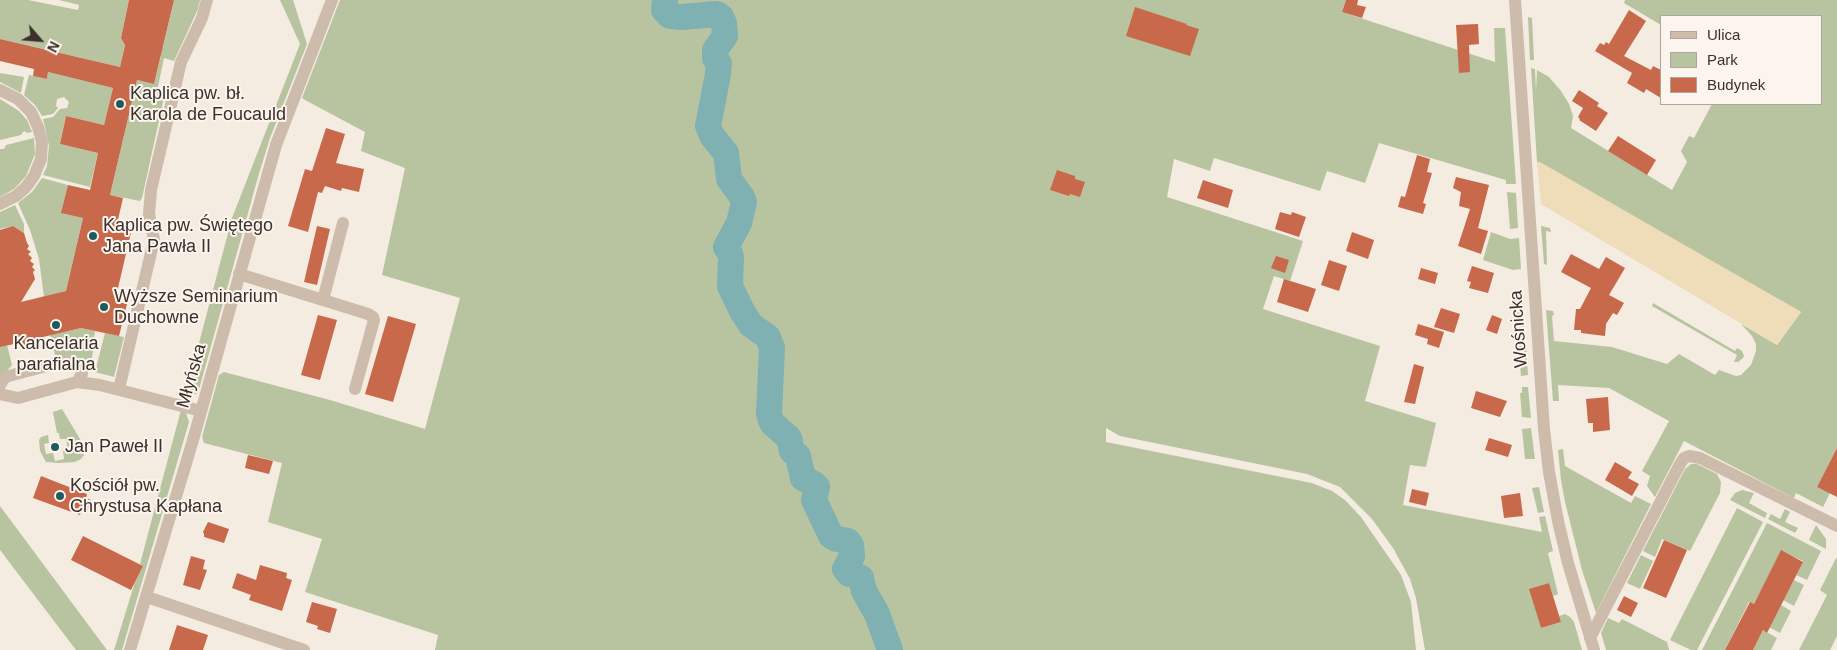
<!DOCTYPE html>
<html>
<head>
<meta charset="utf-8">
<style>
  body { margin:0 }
  #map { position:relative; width:1837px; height:650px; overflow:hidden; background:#f4ebe1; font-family:Arial,sans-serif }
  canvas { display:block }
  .legend { position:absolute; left:1660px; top:15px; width:162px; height:90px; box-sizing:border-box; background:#fbf5ee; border:1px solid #aea6a0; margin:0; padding:6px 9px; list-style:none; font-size:15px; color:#3b302b }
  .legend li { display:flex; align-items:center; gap:10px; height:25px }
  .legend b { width:25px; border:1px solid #aea6a0 }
  .north { position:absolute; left:15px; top:15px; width:50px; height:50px; -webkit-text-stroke:4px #fbf5ee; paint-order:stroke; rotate:117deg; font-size:14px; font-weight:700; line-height:20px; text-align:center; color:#3b302b }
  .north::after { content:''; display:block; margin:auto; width:18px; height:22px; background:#3b302b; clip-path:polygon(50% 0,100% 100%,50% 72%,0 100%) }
</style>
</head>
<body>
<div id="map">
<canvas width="1837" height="650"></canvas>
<ul class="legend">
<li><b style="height:6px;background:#cdbbac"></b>Ulica</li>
<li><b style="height:14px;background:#b8c4a0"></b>Park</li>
<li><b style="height:14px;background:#c8694b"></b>Budynek</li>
</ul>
<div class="north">N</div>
</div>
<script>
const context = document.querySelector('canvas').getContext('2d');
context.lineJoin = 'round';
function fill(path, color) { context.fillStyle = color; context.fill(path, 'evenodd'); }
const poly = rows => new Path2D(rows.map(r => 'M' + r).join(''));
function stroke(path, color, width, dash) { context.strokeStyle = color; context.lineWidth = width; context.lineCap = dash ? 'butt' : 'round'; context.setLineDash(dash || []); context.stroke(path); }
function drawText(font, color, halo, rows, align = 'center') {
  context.font = font + ' Arial,sans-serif'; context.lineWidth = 4; context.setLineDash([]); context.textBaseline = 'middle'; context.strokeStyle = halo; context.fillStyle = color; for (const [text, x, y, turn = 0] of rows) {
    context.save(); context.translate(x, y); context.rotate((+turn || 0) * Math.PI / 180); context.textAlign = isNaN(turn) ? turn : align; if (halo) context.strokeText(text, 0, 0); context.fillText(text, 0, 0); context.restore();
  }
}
fill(poly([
  [0,0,28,0,78,10,79,5,59,0,129,0,121,38,125,44,120,67,0,39],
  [174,0,200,0,198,9,174,61,164,58,157,91,165,93,142,198,140,201,110,195,137,80,154,84,161,56,158,50,163,47],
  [280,0,293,0,307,44,270,138,258,177,198,393,190,396,185,396,232,218,300,44],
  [340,0,1346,0,1342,12,1495,62,1494,28,1505,28,1516,184,1506,184,1506,180,1379,143,1365,183,1327,171,1320,191,1214,158,1210,171,1174,159,1167,197,1303,241,1290,281,1274,276,1263,309,1380,346,1365,401,1436,423,1426,467,1410,465,1403,505,1542,532,1539,517,1545,516,1553,551,1548,553,1558,594,1553,596,1549,583,1530,590,1541,628,1561,622,1559,616,1565,614,1570,617,1574,622,1582,650,1425,650,1416,598,1410,579,1393,548,1372,519,1340,487,1307,474,1120,436,1106,428,1106,442,1312,483,1332,491,1345,500,1361,517,1401,575,1411,602,1416,650,435,650,438,635,305,592,322,539,268,522,282,463,204,443,202,437,219,375,224,372,330,400,425,429,460,298,382,275,405,168,361,151,365,132,305,100,302,98],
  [1625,0,1837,0,1837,448,1817,487,1830,493,1823,507,1796,493,1794,498,1684,441,1655,497,1647,486,1650,476,1642,471,1669,421,1609,388,1558,385,1559,401,1553,401,1546,310,1553,311,1554,315,1552,316,1554,341,1612,347,1667,364,1679,354,1715,375,1719,370,1736,376,1741,375,1751,365,1756,351,1756,344,1752,336,1741,324,1777,345,1801,312,1537,162,1531,68,1535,69,1536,92,1537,70,1549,77,1561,91,1569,104,1573,116,1571,128,1672,190,1687,162,1681,151,1689,136,1694,138,1712,104,1821,104,1821,16,1661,16,1661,25,1624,3],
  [1528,17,1532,18,1534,60,1530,60],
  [48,72,113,88,104,125,66,116,60,144,98,153,90,187,43,175,47,166,49,146,43,119,53,117,60,109,67,108,69,102,64,97,57,99,56,106,58,108,53,114,42,116,35,105,24,95,29,75,47,79],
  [0,73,24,77,21,93,0,82],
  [0,99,19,111,27,120,32,132,27,133,24,131,21,135,0,140],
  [34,138,35,154,26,176,14,189,0,197,0,149,4,149,6,145],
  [42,178,68,185,62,213,83,218,66,291,44,297,39,259,30,230,18,203,32,192],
  [1507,192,1516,193,1518,228,1510,229],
  [15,205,24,224,24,233,13,226,0,229,0,212],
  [1541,226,1550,228,1551,232,1546,231,1547,265,1544,264],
  [1491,232,1510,239,1519,238,1521,269,1513,270,1483,260],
  [1523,299,1525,335,1518,335,1515,300],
  [1653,303,1735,351,1737,348,1742,351,1744,356,1743,358,1738,362,1734,362,1737,355,1652,306],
  [81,328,95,331,94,339,95,339,90,369,55,355,50,335],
  [105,333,124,337,114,377,95,372],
  [1518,344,1526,344,1528,375,1521,376],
  [7,345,12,365,6,372,0,374,0,347],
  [1522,387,1528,387,1531,418,1522,417,1520,393,1522,393],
  [62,409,80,439,83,445,84,455,81,459,75,462,59,463,46,462,40,451,39,440,41,437,48,435,49,443,44,444,46,454,53,453,55,461,64,459,63,451,68,449,66,439,60,439,59,433,57,433,53,412],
  [181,410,186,413,189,422,122,650,114,650,135,582,143,566,140,564],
  [1531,428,1535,459,1525,459,1522,429],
  [1563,449,1565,466,1631,503,1635,496,1651,504,1596,613,1582,570,1565,502,1561,480,1558,450],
  [1691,464,1697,464,1717,474,1721,482,1720,493,1690,551,1662,539,1655,557,1643,551,1685,469],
  [1539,487,1544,512,1538,513,1532,488],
  [1742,490,1754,493,1749,503,1767,513,1765,518,1730,500,1735,493],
  [0,506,107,650,76,650,0,550],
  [1737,508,1763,522,1697,650,1691,650,1670,640],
  [1785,509,1790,512,1785,522,1798,528,1795,533,1768,519,1771,514,1780,519],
  [1767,523,1821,551,1807,580,1796,575,1803,561,1781,551,1754,604,1749,602,1725,650,1702,650],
  [1816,525,1826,539,1826,549,1809,540],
  [1641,555,1653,561,1640,589,1627,583],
  [1836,558,1837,559,1837,636,1830,650,1799,650,1827,595,1820,590],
  [1794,580,1804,585,1794,606,1783,600],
  [1781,605,1791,611,1780,633,1765,625],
  [1608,618,1619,623,1622,619,1667,642,1669,650,1606,650,1601,633],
  [1763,630,1777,638,1771,650,1753,650]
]), '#b8c4a0');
fill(poly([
  [1537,162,1540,162,1801,312,1777,345,1541,204]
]), '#efdcb8');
stroke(poly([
  [665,0,664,10,670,16,681,17,717,14,721,17,724,23,725,36,715,50,715,58,719,64,718,74,708,126,712,136,726,153,729,179,742,197,744,202,739,223,726,247,730,253,731,257,730,286,742,311,751,325,768,337,772,348,769,414,772,423,789,438,792,451,798,456,803,478,814,484,817,487,814,500,831,536,837,539,848,541,851,545,852,556,845,569,849,574,855,575,861,578,864,591,877,614,890,650]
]), '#7fb0b2', 26);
fill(poly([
  [129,0,174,0,154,84,137,80,110,195,123,198,117,224,132,228,115,301,127,304,119,336,81,328,43,337,37,346,23,349,14,344,0,347,0,230,13,226,24,233,27,243,29,246,27,249,31,252,28,254,32,258,30,261,34,264,32,267,35,270,33,272,35,279,21,302,66,291,83,218,61,213,68,185,90,190,98,153,60,144,66,116,104,125,113,88,48,72,47,79,33,76,34,69,0,61,0,39,120,67,125,45,121,38],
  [1346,0,1358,0,1357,5,1366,7,1362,18,1342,12],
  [1135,7,1187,24,1186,25,1199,29,1190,56,1126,36],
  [1629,10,1646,21,1624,56,1651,70,1653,66,1661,70,1661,98,1646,89,1644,93,1627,83,1632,73,1595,51,1600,43,1604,45,1606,42,1609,44],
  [1478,24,1479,44,1469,45,1470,72,1459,73,1456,25],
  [1579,90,1599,103,1597,106,1608,113,1596,131,1579,120,1580,119,1578,117,1583,108,1572,101],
  [326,128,345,134,336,163,364,169,359,192,342,188,341,191,325,186,322,193,318,192,308,232,288,226,305,169,312,171],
  [1618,136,1656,160,1647,175,1608,151],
  [1417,155,1430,159,1427,172,1432,173,1423,203,1426,204,1423,214,1398,207,1401,196,1405,197],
  [1057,170,1075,176,1075,179,1085,182,1080,197,1070,194,1069,196,1050,190],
  [1456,177,1489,185,1478,228,1488,231,1481,254,1458,246,1470,209,1459,206,1461,192,1453,188],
  [1203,180,1233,190,1228,208,1197,198],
  [1280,212,1291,215,1292,212,1306,217,1299,237,1275,229],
  [317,226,330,229,317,285,304,282],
  [1352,232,1374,240,1368,259,1346,251],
  [1571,254,1599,269,1606,257,1625,268,1609,295,1624,303,1617,315,1613,313,1606,324,1605,336,1581,333,1581,330,1574,330,1576,309,1580,309,1591,288,1561,272],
  [1276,256,1289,260,1285,273,1271,268],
  [1329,260,1347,266,1339,291,1321,285],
  [1472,266,1494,273,1488,293,1469,288,1471,282,1467,281],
  [1421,268,1438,273,1435,284,1418,279],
  [1284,279,1316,289,1308,312,1277,302],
  [1441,308,1460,314,1454,333,1434,327],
  [318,315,337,320,320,380,301,375],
  [1492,315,1502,319,1497,334,1486,330],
  [388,316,416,324,393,402,365,394],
  [1418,324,1444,332,1439,348,1427,344,1428,339,1415,335],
  [1414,364,1424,367,1415,404,1404,402],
  [1476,391,1507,401,1500,417,1471,408],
  [1608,397,1610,430,1593,432,1593,423,1588,423,1586,399],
  [1489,438,1512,445,1508,457,1485,450],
  [1837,448,1837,497,1817,487],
  [248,455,273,461,269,474,245,468],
  [1615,462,1632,472,1628,478,1639,484,1632,496,1605,480],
  [41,476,87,494,86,498,91,500,87,513,81,511,80,515,33,498],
  [1412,489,1429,493,1426,506,1409,502],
  [1520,493,1523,516,1504,518,1501,496],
  [208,522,229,529,224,543,204,537,204,534,203,532],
  [83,536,143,566,131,590,71,560],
  [1664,540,1687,550,1666,598,1643,588],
  [1781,550,1803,562,1767,633,1763,630,1753,650,1725,650,1750,602,1754,604],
  [191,556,205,560,203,569,207,570,200,590,183,585],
  [260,565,287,573,286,578,292,580,282,611,249,600,251,595,232,588,237,573,256,580],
  [1549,583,1561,622,1541,628,1529,589],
  [1624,596,1638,603,1631,617,1617,610],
  [312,602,337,609,330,633,317,629,318,626,306,622],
  [177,625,208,635,203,650,169,650]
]), '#c8694b');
stroke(poly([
  [1515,0,1544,429,1549,472,1558,521,1568,563,1594,650],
  [0,90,18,99,31,112,38,127,42,142,41,159,34,176,26,187,16,196,0,204],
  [239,274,368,314,373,317,374,320,355,389],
  [323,300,343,223],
  [0,385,5,377,69,360,77,363,81,367,82,374,77,382],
  [119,389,154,240,149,214,151,190,181,62,202,18,207,0],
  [0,394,18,398,77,382,100,385,201,411],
  [147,597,304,650],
  [1590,638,1680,464,1684,458,1689,456,1700,458,1837,526],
  [130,650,193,440,276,145,332,0]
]), '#cdbbac', 12);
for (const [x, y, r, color] of [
  [120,104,5,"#1f5a5e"],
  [93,236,5,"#1f5a5e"],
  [104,307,5,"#1f5a5e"],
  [56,325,5,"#1f5a5e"],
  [55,447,5,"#1f5a5e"],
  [60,496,5,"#1f5a5e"]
]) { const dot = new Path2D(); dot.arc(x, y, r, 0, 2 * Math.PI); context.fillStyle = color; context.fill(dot); stroke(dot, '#fbf5ee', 2); }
drawText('18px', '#3b302b', '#fbf5ee', [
  ["Kaplica pw. bł.",130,94],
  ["Karola de Foucauld",130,115],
  ["Kaplica pw. Świętego",103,226],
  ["Jana Pawła II",103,247],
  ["Wyższe Seminarium",114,297],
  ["Duchowne",114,318],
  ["Kancelaria",56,344,"center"],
  ["parafialna",56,365,"center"],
  ["Jan Paweł II",65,447],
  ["Kościół pw.",70,486],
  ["Chrystusa Kapłana",70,507]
], 'left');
drawText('18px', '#3b302b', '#fbf5ee', [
  ["Wośnicka",1519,329,-94],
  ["Młyńska",192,376,-74]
]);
</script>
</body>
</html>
